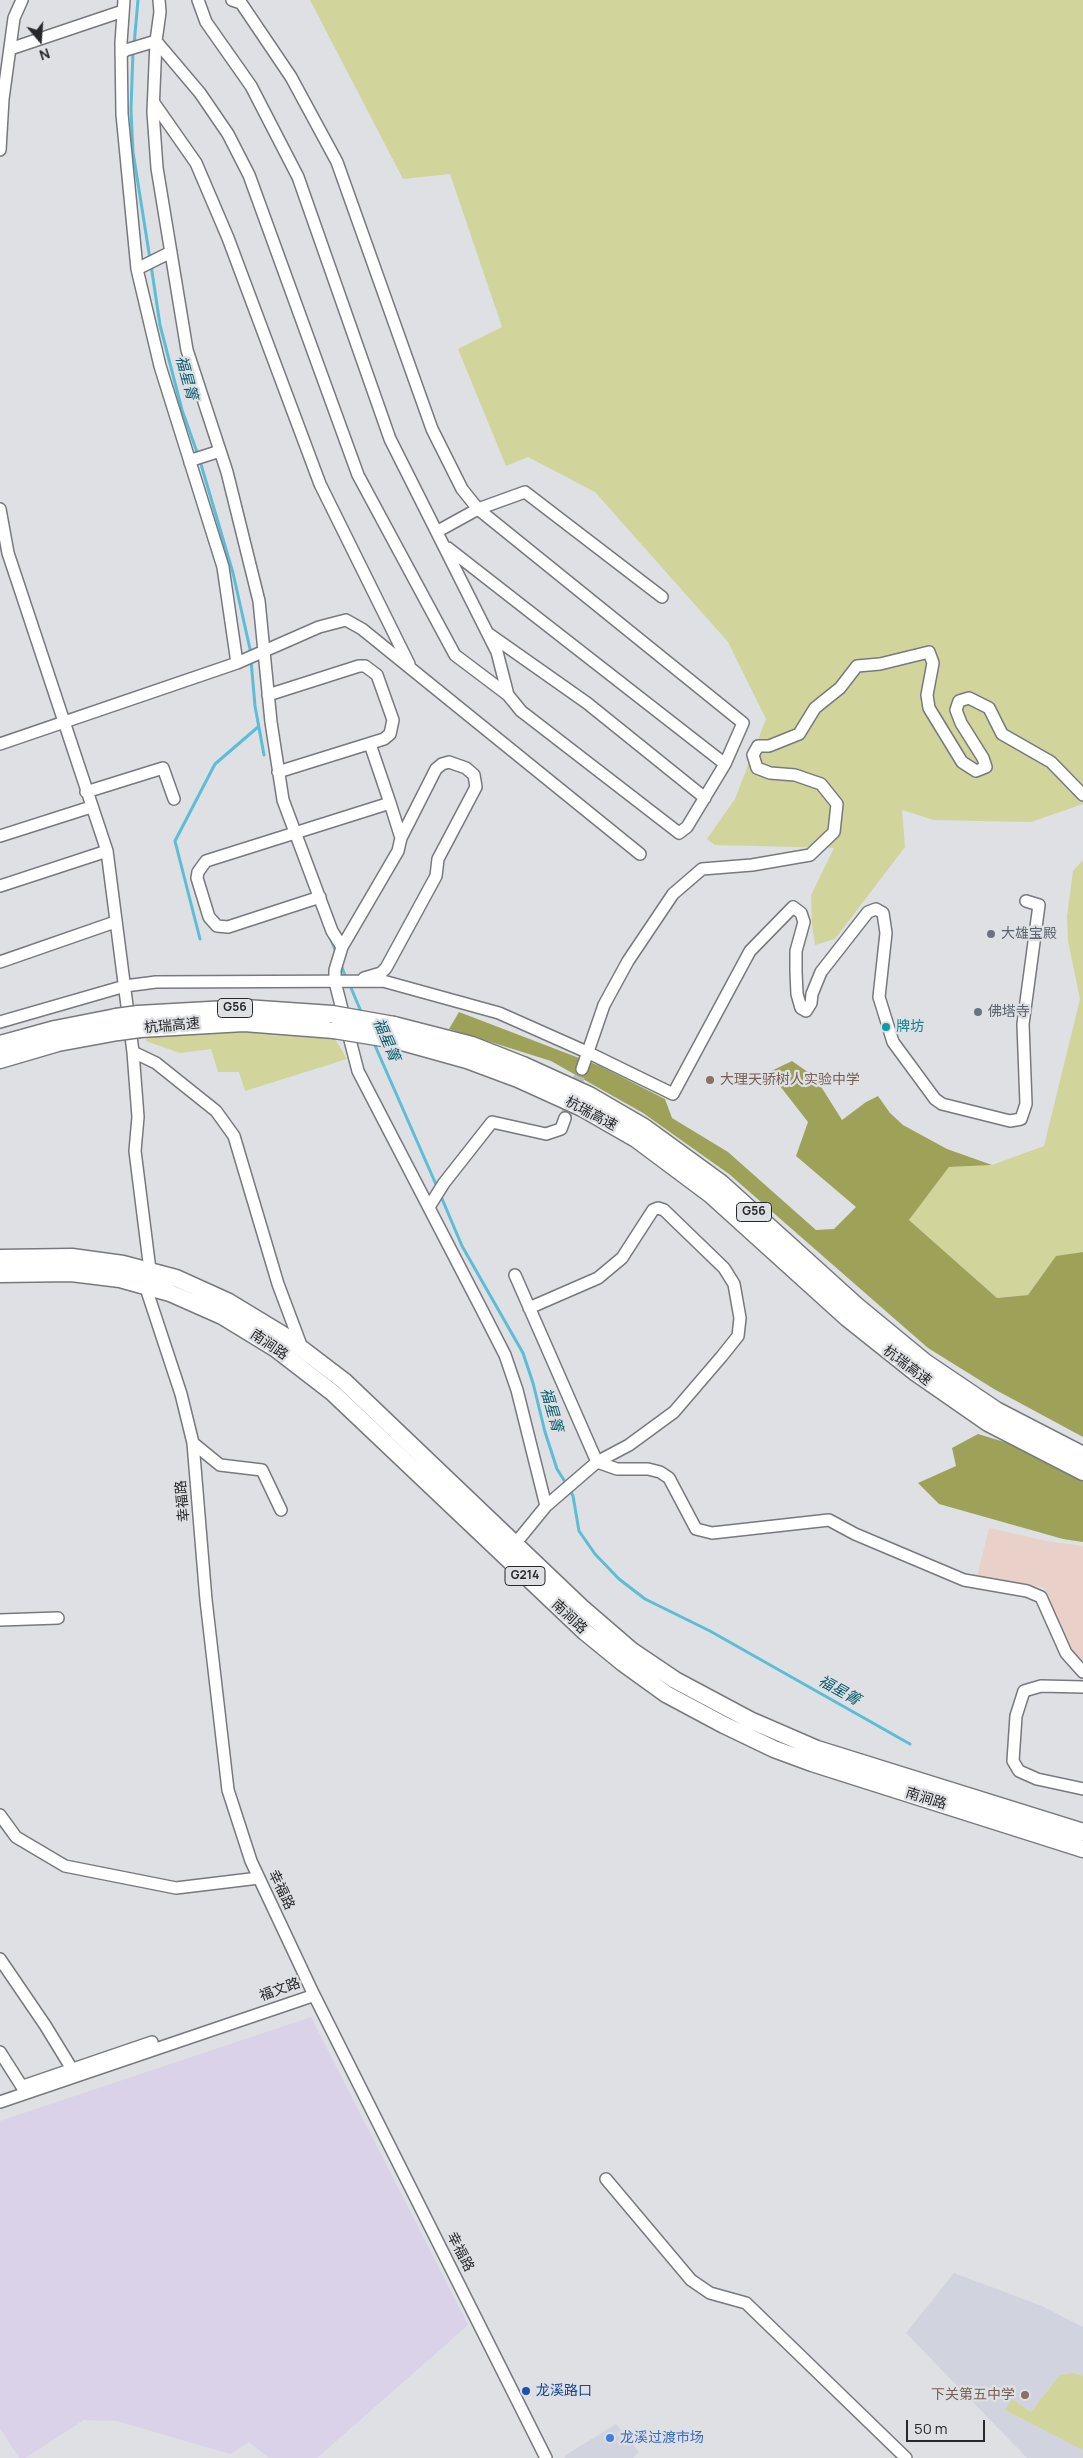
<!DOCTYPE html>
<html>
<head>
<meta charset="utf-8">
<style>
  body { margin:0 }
  #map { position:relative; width:1083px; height:2458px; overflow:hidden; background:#dee0e4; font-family:Manrope,sans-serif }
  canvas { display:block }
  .north { position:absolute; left:15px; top:15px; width:50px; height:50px; -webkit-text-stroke:4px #dee0e4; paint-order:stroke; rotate:162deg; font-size:14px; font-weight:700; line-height:20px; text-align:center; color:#272829 }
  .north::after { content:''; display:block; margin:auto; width:18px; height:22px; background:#272829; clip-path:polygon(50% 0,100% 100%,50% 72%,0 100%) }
  .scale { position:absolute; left:906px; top:2420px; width:79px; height:22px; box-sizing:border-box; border:2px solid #272829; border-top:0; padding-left:6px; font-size:15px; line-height:18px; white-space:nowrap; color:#272829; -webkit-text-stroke:4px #dee0e4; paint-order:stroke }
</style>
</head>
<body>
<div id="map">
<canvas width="1083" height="2458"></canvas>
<div class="north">N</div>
<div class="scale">50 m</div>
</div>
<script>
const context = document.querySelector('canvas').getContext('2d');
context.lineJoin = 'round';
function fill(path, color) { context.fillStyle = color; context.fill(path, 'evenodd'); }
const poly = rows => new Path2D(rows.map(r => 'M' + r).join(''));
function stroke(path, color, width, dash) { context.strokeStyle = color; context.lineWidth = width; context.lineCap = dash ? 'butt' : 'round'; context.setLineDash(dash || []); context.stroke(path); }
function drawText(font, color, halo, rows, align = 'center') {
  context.font = font + ' Manrope,"Noto Sans SC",sans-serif'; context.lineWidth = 4.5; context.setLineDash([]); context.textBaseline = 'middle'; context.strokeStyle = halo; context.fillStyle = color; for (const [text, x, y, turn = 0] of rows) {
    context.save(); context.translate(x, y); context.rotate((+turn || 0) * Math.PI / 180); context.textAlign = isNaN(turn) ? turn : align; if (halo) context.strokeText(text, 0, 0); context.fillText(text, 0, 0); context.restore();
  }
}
fill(poly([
  [954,2273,1042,2306,1083,2327,1083,2458,1027,2458,906,2333],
  [616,2424,639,2452,633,2458,565,2458,564,2456]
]), '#d1d4df');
fill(poly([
  [989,1528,1046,1541,1083,1546,1083,1660,1072,1652,1044,1587,976,1581]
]), '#e9d0c9');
fill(poly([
  [311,2017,468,2325,317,2458,269,2458,249,2442,230,2454,117,2421,84,2420,25,2458,19,2458,0,2428,0,2121]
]), '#d9d2e8');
fill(poly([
  [310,0,1083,0,1083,804,1031,822,934,820,902,810,905,847,835,939,815,945,812,926,811,895,834,848,715,845,707,839,735,799,766,719,728,642,595,492,528,457,506,466,458,349,502,327,450,174,403,179],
  [1083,860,1083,1252,1056,1257,1028,1295,997,1298,909,1220,949,1167,992,1165,1044,1146,1080,999,1068,941,1067,916,1073,871],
  [208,1031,283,1032,334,1037,347,1059,245,1091,239,1072,218,1072,211,1049,180,1053,146,1041,147,1035],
  [1073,2373,1083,2376,1083,2450,1005,2410,1012,2399,1031,2412,1060,2375]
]), '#d1d59b');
fill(poly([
  [459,1012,600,1066,665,1099,672,1118,728,1152,816,1230,834,1229,856,1207,796,1156,808,1122,769,1072,792,1061,815,1077,842,1120,866,1102,878,1096,890,1113,903,1125,947,1149,992,1165,949,1167,909,1220,997,1298,1028,1295,1056,1256,1083,1252,1083,1437,994,1389,928,1348,729,1174,643,1113,551,1061,449,1029],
  [978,1434,1021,1447,1083,1478,1083,1542,1063,1539,939,1504,918,1483,956,1466,952,1448]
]), '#9ea258');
stroke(poly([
  [134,45,138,0],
  [133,51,131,110,133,152,150,259],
  [151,265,160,325,182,410,198,455],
  [200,461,233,573,250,649,255,706,264,755],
  [330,937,336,952],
  [200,939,175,841,215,764,258,727],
  [341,965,346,978],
  [349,983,362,1014],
  [373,1041,438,1189],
  [440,1194,462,1246,523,1353,533,1383,545,1432,557,1469,567,1485],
  [570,1490,573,1496,579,1531,595,1554,619,1579,645,1599,710,1631,910,1744]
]), '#5cbdd6', 3);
stroke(poly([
  [565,1118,582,1069]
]), '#b9bbbf', 11, [11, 5.5]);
const minor = poly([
  [124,0,121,43,122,114,137,269,160,366,223,567,237,663],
  [198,0,206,22,251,86,298,177,390,439,497,652,508,695,521,711,679,833,687,827,725,764,743,723,478,509,438,531],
  [232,0,241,3,291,77,337,162,432,429,462,489,478,509,525,492,662,597],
  [156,41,153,112,157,168,187,350,227,472,259,601,271,722,283,800,332,931,342,947,335,970,335,982,358,1071,482,1310,505,1355,517,1390,546,1506,515,1544],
  [156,41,200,93,228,134,249,175,358,475,435,618,455,655,508,695],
  [10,49,123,11],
  [121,54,126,50,156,41,160,12,159,0],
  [154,103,196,163,228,238,320,484,409,664],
  [0,150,3,99,14,18,22,0],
  [137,269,171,252],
  [190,463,192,460,220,451],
  [0,509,8,553,107,851,133,1052,138,1117,135,1151,150,1270],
  [448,548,725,764],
  [489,634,587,703,705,798],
  [268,695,359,666,365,666,377,675,393,720,390,734,384,739,278,772],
  [0,744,237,663,319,627,346,620,362,629,640,854],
  [370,744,390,803],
  [86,792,163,768,174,799],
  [0,836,91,807],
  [0,886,107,851],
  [320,897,228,927,217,926,209,917,197,878,198,872,206,861,390,803,401,838],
  [342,947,398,851,401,838,436,769,442,764,449,762,466,768,474,775,476,787,438,859,436,876,386,968,381,973,364,978],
  [0,962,115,922],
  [0,1022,125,986,156,982,383,981,499,1013,589,1053,673,1094,750,951,793,907,801,913,804,922,796,951,796,972,797,994,801,1008,806,1011,811,1003,812,994,821,972,868,912,876,909,883,913,886,933,879,997,893,1042,935,1099,942,1104,1010,1121,1021,1119,1026,1104,1023,1024,1039,905,1026,901],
  [133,1052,156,1063,216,1111,234,1136,278,1284,302,1348],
  [582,1069,604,1005,628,961,673,894,702,869,752,865,810,855,834,832,837,804,821,784,795,775,770,773,757,768,753,755,758,746,769,746,799,734,815,708,840,688,857,666,880,664,929,652,933,663,927,695,929,708,962,762,976,771,986,767,983,758,961,723,956,710,959,701,969,698,989,708,1002,734,1051,762,1083,795],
  [429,1207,444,1183,492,1122,546,1134,561,1129,565,1118],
  [515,1275,597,1462,546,1506],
  [145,1285,181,1394,193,1443,206,1600,228,1790,251,1861,313,1993,546,2458],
  [529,1308,598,1278,622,1258,653,1210,658,1208,664,1210,724,1268,734,1284,740,1318,738,1336,722,1356,674,1412,629,1445,597,1462],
  [193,1443,220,1465,262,1470,281,1510],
  [597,1462,617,1469,648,1469,660,1472,669,1478,696,1529,712,1533,829,1520,855,1534,964,1580,1027,1591,1041,1597,1066,1653,1083,1672],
  [0,1620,58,1618],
  [1083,1687,1041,1686,1024,1691,1016,1716,1013,1761,1019,1771,1037,1779,1083,1789],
  [0,1815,16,1837,65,1866,176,1888,259,1878],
  [0,1959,45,2025,75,2074],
  [0,2052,26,2093],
  [26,2085,152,2042],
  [0,2102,309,1997,313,1993],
  [606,2179,691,2280,710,2293,746,2303,906,2458]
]);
const highway = poly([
  [138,1014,245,1008,332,1014],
  [394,1025,472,1045,523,1065,589,1095,644,1127,721,1183,857,1306,925,1362,996,1410,1083,1455],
  [140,1029,244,1023,334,1030],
  [395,1040,467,1060,518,1079,582,1108,636,1139,711,1195,847,1318,916,1373,988,1423,1083,1472],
  [0,1044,55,1029,116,1017],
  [0,1060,58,1043,118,1032],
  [0,1258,72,1257,123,1264,176,1278,229,1302,285,1336,344,1381,581,1607,632,1651,675,1680,750,1720,817,1749,1083,1832],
  [0,1274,71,1273,120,1279,170,1293,222,1316,276,1349,333,1393,585,1632,623,1663,666,1694,724,1725,774,1749,812,1763,1083,1849]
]);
stroke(minor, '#78797d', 14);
stroke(highway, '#78797d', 19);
stroke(minor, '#fff', 11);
stroke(highway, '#fff', 16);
const highwayBridge = poly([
  [332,1014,394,1025],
  [116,1017,138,1014],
  [334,1030,395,1040],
  [118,1032,140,1029]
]);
stroke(highwayBridge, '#78797d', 19, []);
stroke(highwayBridge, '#fff', 16);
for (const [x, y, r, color] of [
  [991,934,5,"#6b7280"],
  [978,1012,5,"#6b7280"],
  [886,1027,5,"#0f9aa8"],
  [710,1080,5,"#8d6e63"],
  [526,2391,5,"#1a4fb4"],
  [1025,2395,5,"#8d6e63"],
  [610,2438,5,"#3f7fe0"]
]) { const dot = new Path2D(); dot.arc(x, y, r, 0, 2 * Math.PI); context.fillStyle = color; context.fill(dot); stroke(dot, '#dee0e4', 2); }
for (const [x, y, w] of [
  [235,1008,35],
  [754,1212,35],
  [525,1576,40]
]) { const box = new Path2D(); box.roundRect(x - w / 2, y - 9.5, w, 19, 4); context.fillStyle = '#dee0e4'; context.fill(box); stroke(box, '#272829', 1); }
drawText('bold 12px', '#272829', null, [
  ["G56",235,1008],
  ["G56",754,1212],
  ["G214",525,1576]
]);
drawText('14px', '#5b616d', '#dee0e4', [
  ["大雄宝殿",1001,934],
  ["佛塔寺",988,1012]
], 'left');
drawText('14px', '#272829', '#dee0e4', [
  ["杭瑞高速",172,1026,-5],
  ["杭瑞高速",591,1114,28],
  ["南涧路",269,1345,34],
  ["杭瑞高速",907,1366,37],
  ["幸福路",183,1501,-95],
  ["南涧路",569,1617,43],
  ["南涧路",926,1799,17],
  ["幸福路",281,1890,65],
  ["福文路",280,1990,-20],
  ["幸福路",460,2252,63]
]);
drawText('14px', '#0d838f', '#dee0e4', [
  ["牌坊",896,1027]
], 'left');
drawText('14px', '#785e54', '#dee0e4', [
  ["大理天骄树人实验中学",720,1080],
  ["下关第五中学",1015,2395,"right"]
], 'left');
drawText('14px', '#164399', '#dee0e4', [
  ["龙溪路口",536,2391]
], 'left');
drawText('14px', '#366cbe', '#dee0e4', [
  ["龙溪过渡市场",620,2438]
], 'left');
drawText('italic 15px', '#0b5e70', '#dee0e4', [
  ["福星箐",186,378,75],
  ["福星箐",386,1040,67],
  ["福星箐",551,1410,74],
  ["福星箐",839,1691,29]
]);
</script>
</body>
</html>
